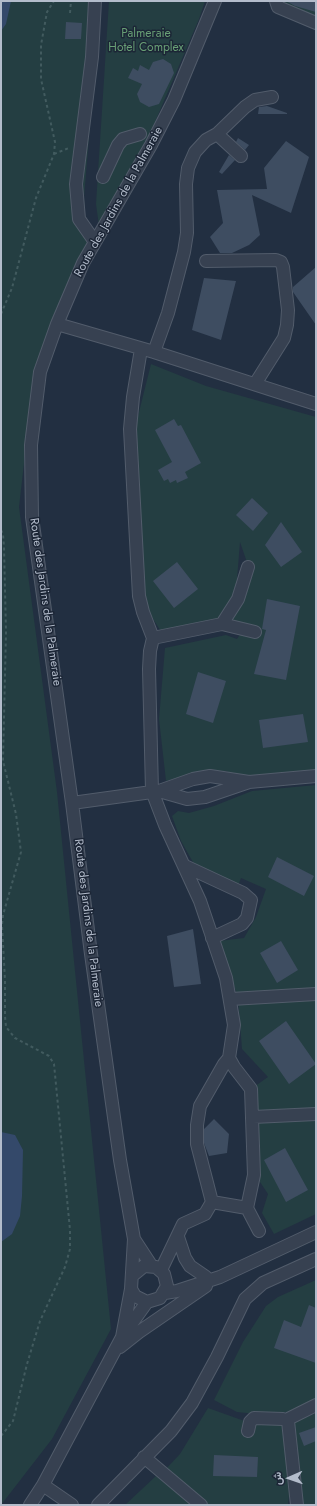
<!DOCTYPE html>
<html>
<head>
<meta charset="utf-8">
<style>
  body { margin:0 }
  #map { position:relative; width:317px; height:1506px; overflow:hidden; background:#222f41; font-family:Jost,Vazirmatn,sans-serif }
  canvas { display:block }
  .frame { position:absolute; inset:0; border:2px solid #b3bccb; pointer-events:none }
  .north { position:absolute; left:269px; top:1458px; width:40px; height:40px; -webkit-text-stroke:3px #1c2636; paint-order:stroke; rotate:268deg; font-size:11px; font-weight:700; line-height:16px; text-align:center; color:#b3bccb }
  .north::after { content:''; display:block; margin:auto; width:14px; height:18px; background:#b3bccb; clip-path:polygon(50% 0,100% 100%,50% 72%,0 100%) }
</style>
</head>
<body>
<div id="map">
<canvas width="317" height="1506"></canvas>
<div class="frame"></div>
<div class="north">ش</div>
</div>
<script>
const context = document.querySelector('canvas').getContext('2d');
context.lineJoin = 'round';
function fill(path, color) { context.fillStyle = color; context.fill(path, 'evenodd'); }
const poly = rows => new Path2D(rows.map(r => 'M' + r).join(''));
function stroke(path, color, width, dash) { context.strokeStyle = color; context.lineWidth = width; context.lineCap = dash ? 'butt' : 'round'; context.setLineDash(dash || []); context.stroke(path); }
function drawText(font, color, halo, rows, align = 'center') {
  context.font = font + ' Jost,sans-serif'; context.lineWidth = 3; context.setLineDash([]); context.textBaseline = 'middle'; context.strokeStyle = halo; context.fillStyle = color; for (const [text, x, y, turn = 0] of rows) {
    context.save(); context.translate(x, y); context.rotate((+turn || 0) * Math.PI / 180); context.textAlign = isNaN(turn) ? turn : align; if (halo) context.strokeText(text, 0, 0); context.fillText(text, 0, 0); context.restore();
  }
}
fill(poly([
  [1,1,100,1,84,198,87,245,35,368,19,507,57,792,111,1329,52,1439,1,1505],
  [109,1,205,1,199,19,152,129,99,226,96,204],
  [281,1,316,1,316,19,280,4],
  [151,364,206,386,316,417,316,771,243,778,226,771,207,771,166,781,159,719,165,648,226,635,237,639,247,624,229,620,251,574,240,542,236,592,221,622,162,633,143,603,135,428],
  [316,785,316,1214,274,1234,262,1213,268,1194,256,1176,251,1089,268,1077,242,1049,238,998,219,941,244,938,256,917,266,889,241,878,238,886,194,864,181,841,172,816,178,811,189,813,214,806,252,791],
  [316,1280,316,1399,294,1411,266,1415,237,1412,214,1400,243,1342,266,1306,278,1297],
  [208,1408,250,1423,284,1423,289,1495,288,1505,204,1505,164,1471,180,1454],
  [316,1413,316,1505,299,1505,290,1424],
  [156,1476,185,1499,191,1505,125,1505]
]), '#243e42');
fill(poly([
  [1,1,11,1,6,24,1,31],
  [1,1132,15,1135,23,1150,22,1196,20,1216,12,1234,1,1242]
]), '#34496a');
fill(poly([
  [286,1,316,1,316,12,295,6],
  [66,22,82,23,81,39,65,39],
  [163,59,171,64,174,73,159,104,149,107,140,102,137,94,142,84,128,78,133,68,138,71,140,65,149,70,153,62],
  [267,106,287,113,287,114,258,114,259,107],
  [238,138,249,145,245,150,236,142],
  [286,141,309,157,291,213,252,195,260,235,249,245,232,253,220,253,210,237,223,223,217,190,267,189,264,168],
  [229,155,235,160,222,174,219,172],
  [316,267,316,325,293,292,293,287],
  [204,278,236,281,221,340,192,330],
  [174,419,178,426,181,425,201,463,185,472,188,478,177,483,176,480,170,483,168,479,164,481,158,470,172,462,155,430],
  [252,498,268,513,253,531,236,515],
  [281,522,302,552,281,567,265,545],
  [177,562,198,589,174,608,153,581],
  [267,599,300,606,286,680,254,674,266,630,262,629],
  [198,672,226,681,213,723,186,714],
  [303,714,308,742,263,748,259,720],
  [277,857,314,876,304,896,268,877],
  [193,929,201,984,174,987,167,936],
  [281,941,298,970,277,983,260,953],
  [286,1021,316,1064,289,1084,259,1041],
  [214,1119,229,1134,227,1153,209,1156,204,1143,204,1129],
  [285,1148,308,1190,286,1202,264,1160],
  [309,1305,316,1308,316,1363,274,1348,284,1320,301,1327],
  [316,1427,316,1441,304,1446,299,1433],
  [214,1455,258,1457,257,1477,213,1476]
]), '#3e4d61');
const minor = poly([
  [95,1,92,57,76,184,79,219,95,242],
  [276,1,278,7,316,23],
  [217,134,245,107,255,100,272,97],
  [103,177,118,145,123,139,140,134],
  [206,261,276,260,281,262,283,267,288,310,287,325,284,338,255,384],
  [57,324,154,352,316,404],
  [141,349,133,397,130,429,139,596,143,612,153,638,150,651,149,669,152,791,165,825,200,901,226,978,234,1025,229,1058,224,1064,200,1106,197,1125,197,1144,212,1202,205,1214,183,1224,161,1270],
  [154,352,168,313,184,252,187,233,186,184,188,168,195,152,206,140,217,134,241,156],
  [222,624,238,599,248,567],
  [153,638,222,624,255,632],
  [159,791,187,799,205,797,249,782,316,776],
  [72,803,159,791,193,779,210,776,249,782],
  [185,866,243,893,251,900,247,918,242,924,212,938],
  [231,999,316,994],
  [253,1117,316,1114],
  [212,1202,247,1208,254,1175,251,1089,234,1067,229,1058],
  [247,1208,259,1231],
  [178,1237,185,1258,190,1266,206,1277],
  [134,1239,151,1265],
  [131,1289,135,1296,147,1302,160,1298,167,1286,164,1274,156,1267,144,1266,133,1275],
  [165,1293,177,1291,220,1277,316,1232],
  [122,1337,131,1289,134,1239,120,1160,91,954,72,803,32,517,31,445,40,372,57,324,83,263,151,145,174,100,215,1],
  [120,1347,139,1332,206,1286],
  [286,1420,316,1405],
  [248,1431,250,1422,254,1418,283,1419,288,1421,297,1505],
  [144,1457,201,1505],
  [43,1485,72,1505],
  [30,1505,43,1485,122,1337,147,1302],
  [98,1505,171,1431,192,1403,217,1357,245,1299,263,1283,316,1259]
]);
stroke(minor, '#525c6b', 14);
stroke(poly([
  [70,13,71,1],
  [54,154,69,148],
  [1,314,12,288,36,198,54,154,55,142,41,79,41,45,47,12,54,1],
  [1,530,3,534,4,547,6,632,3,761,16,814,21,852,3,915,2,925,5,980,5,1016,6,1027,15,1038,49,1056,54,1064,70,1230,70,1249,65,1267,40,1321,27,1364,13,1421,1,1436]
]), '#425b5f', 2, [3, 3]);
stroke(minor, '#374151', 12);
drawText('12px', '#689f75', '#1c2636', [
  ["Palmeraie",146,34],
  ["Hotel Complex",146,48]
]);
drawText('12px', '#b3bccb', '#1c2636', [
  ["Route des Jardins de la Palmeraie",119,202,-61],
  ["Route des Jardins de la Palmeraie",45,602,82],
  ["Route des Jardins de la Palmeraie",88,923,83]
]);
</script>
</body>
</html>
